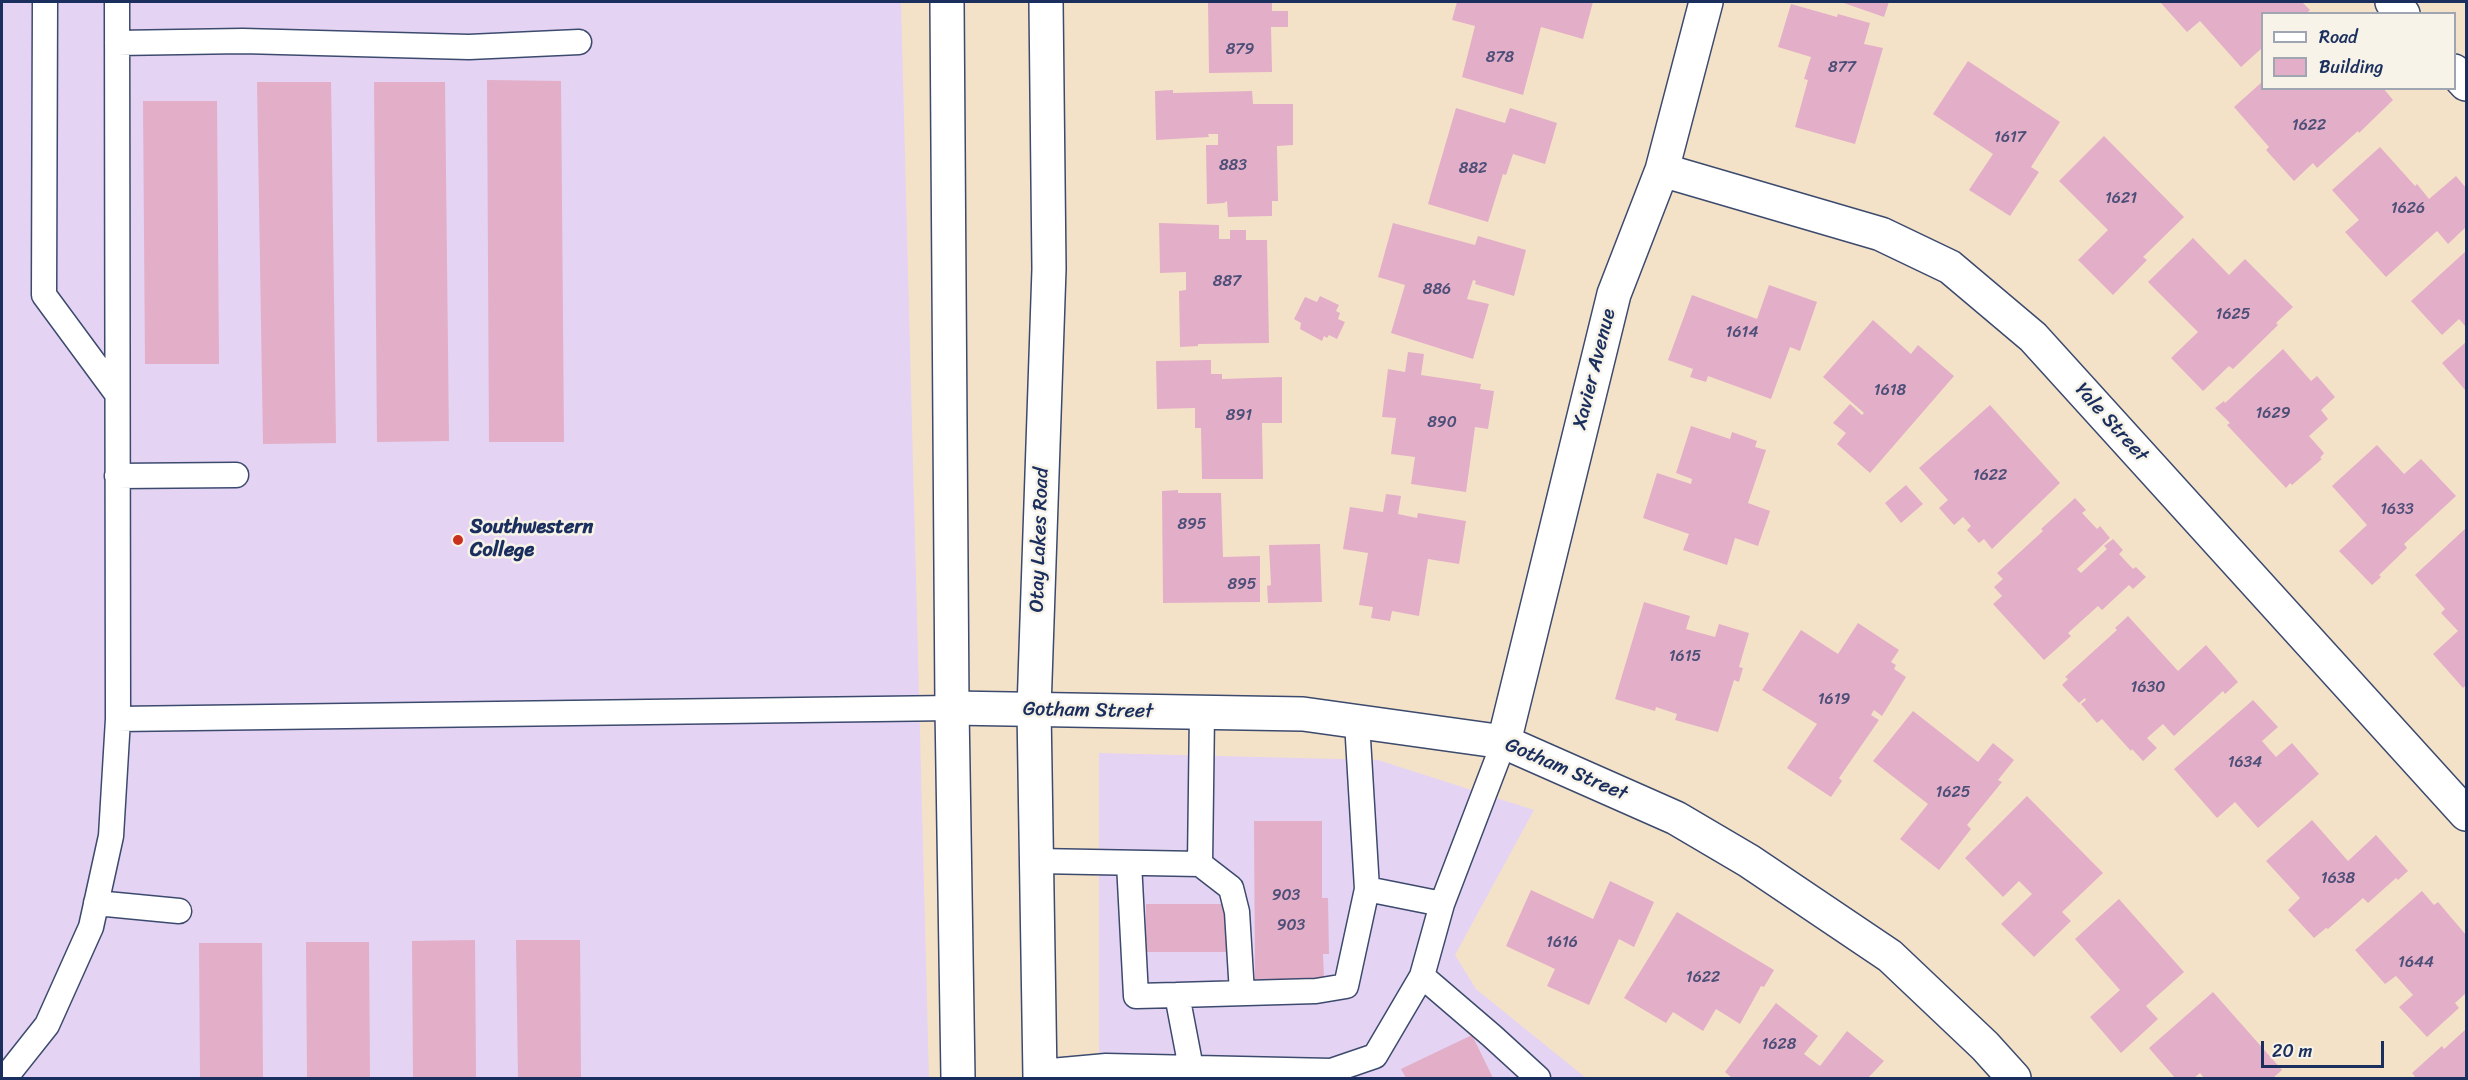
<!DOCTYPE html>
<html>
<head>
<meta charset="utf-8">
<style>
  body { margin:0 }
  #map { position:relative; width:2468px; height:1080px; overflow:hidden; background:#f4e2c8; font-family:Sriracha,sans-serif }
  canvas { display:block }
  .frame { position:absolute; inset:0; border:3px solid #1b2f5e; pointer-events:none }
  .legend { position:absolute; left:2261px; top:12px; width:195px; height:78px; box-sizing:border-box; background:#f7f3e8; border:2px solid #9fa5b1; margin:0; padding:8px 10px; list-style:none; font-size:18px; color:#1b2f5e }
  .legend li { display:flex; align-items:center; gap:12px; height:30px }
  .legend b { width:30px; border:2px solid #9fa5b1 }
  .scale { position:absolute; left:2261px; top:1041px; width:123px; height:27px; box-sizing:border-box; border:3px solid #1b2f5e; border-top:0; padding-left:8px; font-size:18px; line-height:21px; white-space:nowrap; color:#1b2f5e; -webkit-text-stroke:4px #f7f3e8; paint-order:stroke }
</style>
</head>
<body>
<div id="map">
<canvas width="2468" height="1080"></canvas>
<div class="frame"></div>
<ul class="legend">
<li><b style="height:8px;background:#fff"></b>Road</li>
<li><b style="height:16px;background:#e3aec8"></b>Building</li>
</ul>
<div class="scale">20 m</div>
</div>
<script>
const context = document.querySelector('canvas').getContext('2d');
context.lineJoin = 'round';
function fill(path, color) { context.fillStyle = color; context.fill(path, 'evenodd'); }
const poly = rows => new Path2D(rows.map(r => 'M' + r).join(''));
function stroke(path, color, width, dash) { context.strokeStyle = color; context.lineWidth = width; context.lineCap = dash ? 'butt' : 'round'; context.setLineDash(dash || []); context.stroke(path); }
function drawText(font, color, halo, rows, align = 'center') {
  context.font = font + ' Sriracha,sans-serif'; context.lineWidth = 5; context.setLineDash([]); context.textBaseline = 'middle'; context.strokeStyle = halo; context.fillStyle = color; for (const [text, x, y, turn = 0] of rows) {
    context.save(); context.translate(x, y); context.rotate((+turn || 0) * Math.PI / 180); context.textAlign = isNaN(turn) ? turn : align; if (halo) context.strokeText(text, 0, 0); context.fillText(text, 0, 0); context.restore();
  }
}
fill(poly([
  [2,2,901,2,929,1078,2,1078],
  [1099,753,1378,760,1534,810,1455,955,1476,989,1586,1078,1099,1078]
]), '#e4d3f2');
fill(poly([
  [1208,2,1272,2,1272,11,1288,11,1288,27,1271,27,1272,72,1209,73],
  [1457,2,1593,2,1583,39,1541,27,1523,95,1462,77,1475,26,1452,20],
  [1841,2,1889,2,1884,17],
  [2160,2,2302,2,2310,10,2306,14,2262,14,2262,48,2241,67,2200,21,2187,32],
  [1791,4,1837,17,1838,14,1870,23,1864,44,1883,48,1855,144,1795,127,1808,80,1804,79,1811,57,1778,47],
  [1968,61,2060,122,2031,167,2039,172,2010,216,1969,190,1993,154,1933,114],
  [487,80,561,81,564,442,489,442],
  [257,82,331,82,336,443,263,444],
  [374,82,445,82,449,441,377,442],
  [2262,82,2262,88,2383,88,2393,100,2359,133,2358,131,2317,168,2313,163,2294,181,2266,150,2269,147,2234,107],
  [1173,90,1173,93,1252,91,1253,104,1293,104,1293,145,1277,146,1278,201,1272,201,1272,216,1228,217,1227,201,1224,203,1207,204,1206,145,1218,145,1218,134,1208,134,1209,137,1156,140,1155,91],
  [143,101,217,101,219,364,145,364],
  [1456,108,1505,123,1510,108,1557,123,1545,164,1513,154,1506,175,1503,174,1488,222,1428,204],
  [2104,136,2184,217,2143,257,2147,260,2113,295,2078,260,2108,230,2059,181],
  [2380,147,2415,186,2417,184,2429,199,2456,176,2466,188,2466,227,2448,244,2437,231,2386,277,2345,232,2359,220,2332,190],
  [1159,223,1219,225,1219,239,1230,239,1230,230,1246,230,1246,240,1267,240,1269,343,1198,344,1198,346,1180,347,1179,291,1186,290,1186,272,1160,273],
  [1393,223,1475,245,1478,236,1526,250,1514,296,1475,284,1476,281,1473,280,1467,299,1489,304,1473,359,1391,333,1405,285,1378,277],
  [2193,238,2229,275,2245,259,2293,307,2276,323,2278,325,2233,369,2229,366,2203,391,2171,358,2198,332,2148,282],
  [2466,251,2466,327,2459,319,2442,335,2411,301],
  [1769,285,1817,302,1800,351,1790,347,1771,399,1708,376,1706,382,1690,377,1693,369,1668,360,1692,295,1757,319],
  [1320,296,1339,305,1336,311,1340,313,1338,319,1345,322,1337,339,1329,335,1327,338,1324,336,1322,341,1300,329,1301,323,1294,319,1305,297,1317,302],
  [1873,320,1911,354,1918,345,1954,376,1870,473,1837,444,1846,433,1833,423,1850,404,1862,415,1864,413,1823,377],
  [2466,342,2466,391,2442,363],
  [2283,349,2311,381,2317,376,2335,397,2321,410,2328,419,2309,436,2324,453,2320,458,2322,459,2292,485,2290,483,2286,488,2227,425,2230,423,2215,408,2224,401,2225,403],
  [1408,352,1424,354,1421,375,1481,384,1480,389,1494,391,1488,429,1475,427,1466,492,1411,484,1415,457,1391,454,1396,418,1382,417,1388,369,1405,372],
  [1211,360,1211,374,1222,374,1222,379,1282,377,1282,423,1262,423,1263,479,1202,479,1201,428,1195,428,1195,408,1157,409,1156,361],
  [1990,405,2060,483,1992,549,1984,539,1979,543,1967,530,1971,526,1963,517,1954,525,1939,508,1948,500,1919,468],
  [1691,426,1730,439,1732,432,1757,441,1755,447,1766,450,1748,503,1770,511,1758,546,1735,538,1727,565,1683,550,1689,534,1643,518,1657,473,1691,484,1692,479,1676,473],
  [2377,445,2404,474,2421,459,2456,496,2404,544,2407,548,2379,575,2381,577,2372,585,2339,551,2367,525,2332,486],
  [1906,485,1923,504,1901,523,1885,503],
  [1178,490,1178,493,1221,493,1223,557,1260,556,1260,602,1163,603,1162,491],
  [1386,494,1401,496,1398,514,1417,518,1418,513,1466,521,1459,564,1428,559,1419,616,1392,611,1390,621,1371,618,1373,607,1359,605,1368,553,1343,549,1350,507,1383,512],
  [2075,498,2086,510,2082,513,2097,529,2100,526,2110,538,2077,569,2081,573,2107,549,2104,546,2113,539,2123,550,2119,554,2133,569,2136,567,2146,577,2133,589,2129,585,2102,610,2098,606,2068,633,2071,636,2044,660,1993,604,2002,596,1994,587,2003,579,1997,573,2043,531,2041,529],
  [2466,528,2466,685,2463,688,2433,654,2458,631,2441,613,2445,609,2415,575],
  [1320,544,1322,602,1268,603,1267,586,1271,585,1269,545],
  [1644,602,1690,616,1686,629,1715,637,1719,624,1749,633,1739,667,1743,668,1739,682,1734,680,1718,732,1675,720,1677,714,1656,707,1655,711,1615,699],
  [2128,616,2178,671,2206,645,2238,682,2225,694,2223,691,2174,736,2163,724,2147,738,2157,748,2143,761,2132,749,2131,751,2102,719,2097,723,2081,704,2086,700,2085,698,2079,703,2062,685,2068,679,2065,677,2117,630,2115,628],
  [1858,623,1899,650,1891,662,1896,665,1894,669,1906,677,1882,716,1874,710,1871,715,1879,720,1839,778,1842,781,1831,797,1787,768,1817,724,1762,690,1801,630,1838,654],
  [2253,700,2278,727,2262,741,2276,757,2292,743,2319,774,2258,828,2235,802,2217,818,2174,769],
  [1913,711,1978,762,1993,743,2014,760,1998,780,2002,782,1967,825,1971,829,1939,870,1900,839,1928,804,1873,761],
  [2027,796,2103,873,2062,912,2071,921,2034,957,2001,924,2032,894,2019,881,2003,897,1965,858],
  [2312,820,2348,861,2376,835,2408,871,2398,880,2396,878,2368,903,2363,898,2328,929,2326,928,2314,938,2288,910,2300,898,2266,861],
  [1254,821,1322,821,1322,898,1328,898,1329,954,1323,954,1324,979,1255,979],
  [1610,881,1654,902,1634,947,1619,939,1589,1005,1547,986,1555,969,1506,946,1531,890,1593,919],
  [2422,891,2434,905,2438,902,2466,935,2466,993,2455,1003,2459,1008,2427,1037,2399,1007,2413,995,2396,976,2385,984,2355,950],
  [2119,899,2184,972,2146,1006,2158,1019,2121,1053,2090,1017,2120,990,2075,939],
  [1146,904,1232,904,1232,952,1146,952],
  [1677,912,1774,970,1764,987,1761,986,1740,1024,1716,1009,1703,1031,1673,1012,1666,1023,1624,998],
  [475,940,476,1078,413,1078,412,941],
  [516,940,580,940,581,1078,518,1078],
  [306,942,369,942,370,1078,307,1078],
  [199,943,262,943,263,1078,200,1078],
  [2213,992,2282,1070,2273,1078,2204,1078,2200,1073,2194,1078,2175,1078,2149,1048],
  [1776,1003,1818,1036,1804,1054,1820,1066,1847,1031,1884,1061,1868,1078,1732,1078,1725,1072],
  [2466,1029,2466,1078,2416,1078,2412,1073,2442,1046,2444,1049],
  [1472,1035,1493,1078,1406,1078,1401,1069]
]), '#e3aec8');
const lane = poly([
  [45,2,44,295,117,394],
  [117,43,243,41,469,47,579,42],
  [117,476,236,475],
  [118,719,952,708],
  [1037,861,1200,864,1202,713],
  [1129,863,1136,996,1177,995],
  [1200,864,1231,888,1237,912,1242,993],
  [1367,889,1442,904],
  [96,903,179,911],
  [1422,976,1492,1036,1538,1078],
  [1191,1068,1177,995,1316,991,1346,986,1367,889,1357,722],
  [1040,1072,1106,1066,1331,1071,1375,1056,1422,976,1442,904,1504,742],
  [5,1078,47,1025,91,927,111,836,118,719,117,2]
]);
const street = poly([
  [2392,2,2403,14],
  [2454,71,2466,84],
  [1662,170,1881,234,1950,267,2033,337,2466,814],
  [952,708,1303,714,1504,742,1676,818,1749,861,1890,956,1985,1046,2014,1078],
  [1504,742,1614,294,1662,170,1706,2]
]);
const primary = poly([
  [947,2,952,708,958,1078],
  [1040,1078,1034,709,1049,269,1046,2]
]);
stroke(lane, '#3c4a6e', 27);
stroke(street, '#3c4a6e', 36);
stroke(primary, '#3c4a6e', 36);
stroke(lane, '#fff', 24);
stroke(street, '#fff', 33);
stroke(primary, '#fff', 33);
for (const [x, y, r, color] of [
  [458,540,6,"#c8321e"]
]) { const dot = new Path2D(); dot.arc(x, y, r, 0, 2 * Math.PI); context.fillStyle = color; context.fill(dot); stroke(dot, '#f7f3e8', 2); }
drawText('16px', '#4d4f78', null, [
  ["879",1240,50],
  ["878",1500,58],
  ["877",1842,68],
  ["1622",2309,126],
  ["1617",2010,138],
  ["883",1233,166],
  ["882",1473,169],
  ["1621",2121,199],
  ["1626",2408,209],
  ["887",1227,282],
  ["886",1437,290],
  ["1625",2233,315],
  ["1614",1742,333],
  ["1618",1890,391],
  ["1629",2273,414],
  ["891",1239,416],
  ["890",1442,423],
  ["1622",1990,476],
  ["1633",2397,510],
  ["895",1192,525],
  ["895",1242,585],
  ["1615",1685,657],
  ["1630",2148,688],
  ["1619",1834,700],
  ["1634",2245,763],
  ["1625",1953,793],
  ["1638",2338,879],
  ["903",1286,896],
  ["903",1291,926],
  ["1616",1562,943],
  ["1644",2416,963],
  ["1622",1703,978],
  ["1628",1779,1045]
]);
drawText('20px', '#1b2f5e', '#f7f3e8', [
  ["Xavier Avenue",1595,369,-76],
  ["Yale Street",2111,423,48],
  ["Otay Lakes Road",1040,540,-88],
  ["Gotham Street",1088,711,1],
  ["Gotham Street",1566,770,23]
]);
drawText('bold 20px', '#1b2f5e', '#f7f3e8', [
  ["Southwestern",470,528],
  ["College",470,551]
], 'left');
</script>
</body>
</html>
